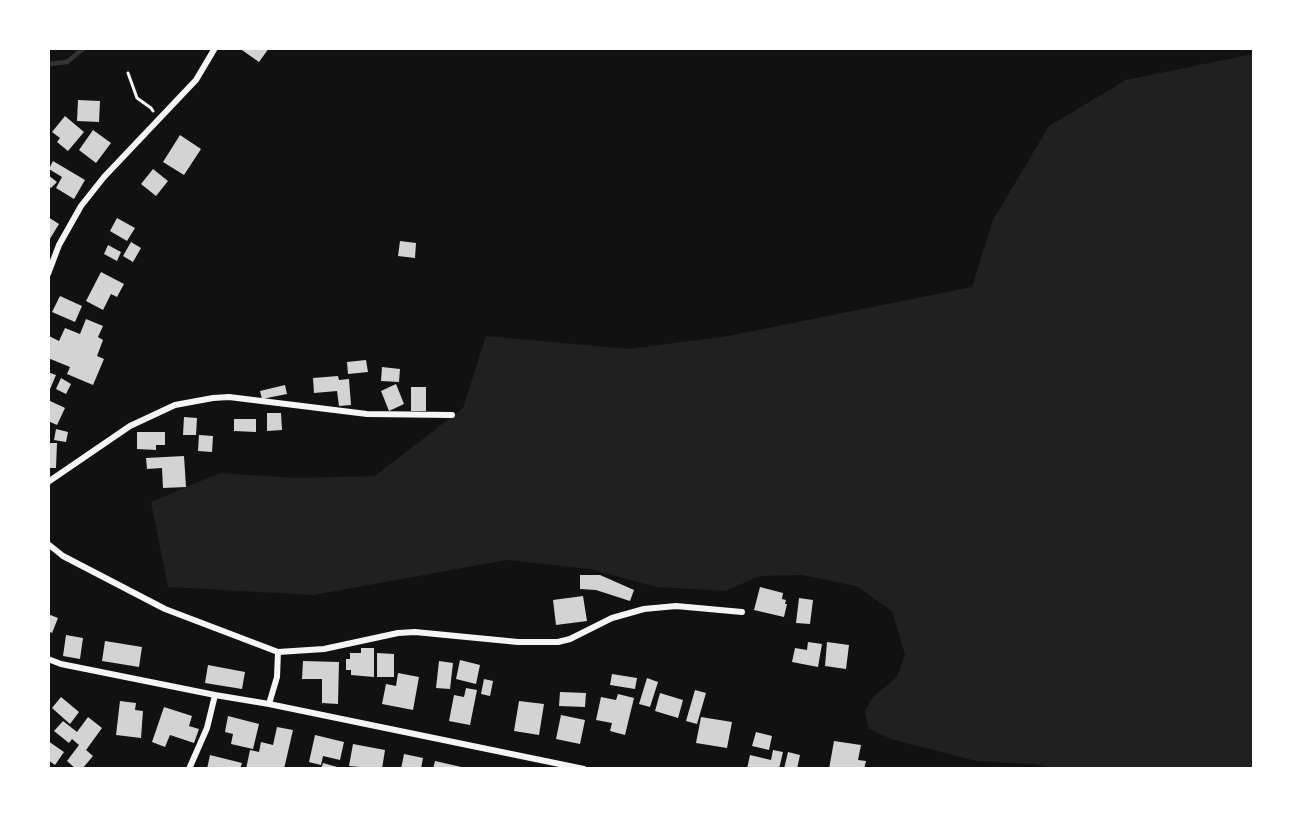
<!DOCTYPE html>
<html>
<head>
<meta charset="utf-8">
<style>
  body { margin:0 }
  #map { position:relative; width:1302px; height:817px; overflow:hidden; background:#111; font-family:"DM Sans",sans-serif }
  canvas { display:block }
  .frame { position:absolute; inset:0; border:50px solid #fff; pointer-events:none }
</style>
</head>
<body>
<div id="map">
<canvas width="1302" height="817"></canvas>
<div class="frame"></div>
</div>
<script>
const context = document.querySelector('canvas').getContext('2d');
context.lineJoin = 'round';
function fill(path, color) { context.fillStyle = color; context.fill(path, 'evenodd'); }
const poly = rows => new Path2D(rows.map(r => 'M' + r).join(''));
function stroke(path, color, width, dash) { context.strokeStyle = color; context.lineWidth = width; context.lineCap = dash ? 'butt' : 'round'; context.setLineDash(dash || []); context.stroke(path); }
fill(poly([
  [1248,55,1254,55,1254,769,1060,769,1033,764,976,761,891,739,868,728,865,711,873,697,897,677,905,655,892,611,856,586,802,575,760,576,725,591,656,587,590,569,507,560,313,595,168,587,151,502,220,473,297,478,375,476,463,408,486,336,629,349,728,336,972,287,993,220,1049,126,1126,80]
]), '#202020');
stroke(poly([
  [48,64,67,62,84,48]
]), '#333', 4.5);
fill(poly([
  [239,48,269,48,259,62],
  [78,100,100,101,99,122,77,121],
  [65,116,84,132,68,151,57,142,60,138,52,132],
  [93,130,111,143,96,163,79,150],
  [180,135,201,149,184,175,163,162],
  [53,161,85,180,74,199,56,188,62,177,49,169],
  [153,169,168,181,156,196,141,184],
  [48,175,57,182,51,188,48,186],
  [48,217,59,224,48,242],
  [117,218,135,228,127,241,110,231],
  [400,241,416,243,415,258,398,256],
  [131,242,141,248,133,262,123,256],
  [108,245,121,252,117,261,104,254],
  [101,272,124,284,117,297,111,294,103,310,86,301],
  [60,296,82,306,75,322,52,312],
  [86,319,103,326,98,337,103,340,97,356,104,359,93,385,67,374,70,367,48,358,49,336,59,341,65,328,80,334],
  [366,360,368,372,348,374,347,362],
  [382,367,400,369,399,382,381,381],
  [48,372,56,375,48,394],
  [338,376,339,380,349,379,351,405,339,406,337,391,314,393,313,378],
  [61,378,71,384,66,394,56,389],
  [396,384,404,404,389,411,381,391],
  [285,385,287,394,262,399,260,391],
  [411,387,426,387,426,411,411,411],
  [48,400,65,408,57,425,48,421],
  [267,413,281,413,282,430,267,431],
  [184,417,197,418,196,435,183,435],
  [234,419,256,419,256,432,234,431],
  [56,429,68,432,66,442,54,440],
  [137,432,165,432,165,445,156,445,156,450,137,449],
  [199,435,213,436,212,452,198,451],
  [48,443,57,443,56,468,48,468],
  [184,456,186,487,163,488,162,468,147,469,146,458],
  [580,575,600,575,634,590,630,601,596,590,580,589],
  [760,587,783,593,782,599,786,600,785,604,787,604,784,617,754,610],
  [583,596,587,621,556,625,553,600],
  [799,598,813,600,810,624,796,623],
  [48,614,58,618,52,633,48,631],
  [66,635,83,638,80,659,63,656],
  [105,641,142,647,139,667,102,661],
  [808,642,822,644,818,667,792,662,795,648,807,650],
  [827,642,849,645,846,669,825,666],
  [361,648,374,648,374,677,351,675,351,670,346,670,346,659,350,659,350,653,361,653],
  [377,653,394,654,394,677,377,677],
  [460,660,480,665,476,684,456,679],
  [303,661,339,662,338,704,322,703,322,679,302,679],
  [439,661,453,663,450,689,436,688],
  [208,665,245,672,242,689,205,683],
  [398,673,419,677,413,710,382,704,386,684,396,686],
  [612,674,637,678,635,689,610,685],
  [647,678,658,682,650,707,639,704],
  [484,679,493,681,490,696,481,694],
  [466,688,477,690,470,725,449,721,454,695,464,697],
  [695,690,706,693,697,724,686,721],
  [560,692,586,693,585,707,559,706],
  [660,693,683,700,678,718,655,711],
  [618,694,634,698,625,735,610,731,612,723,596,720,601,697,616,700],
  [61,697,79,712,70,724,52,708],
  [120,701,136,703,135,710,143,711,141,738,116,735],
  [519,701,544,704,539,735,514,731],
  [164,707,192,716,189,726,199,729,194,743,170,735,165,747,152,742],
  [561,715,585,720,580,744,556,739],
  [228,716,259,724,253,749,231,744,233,734,225,732],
  [88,717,102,728,86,750,93,756,82,769,76,769,67,761,79,745,72,739,69,743,54,731,63,721,77,732],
  [701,717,732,722,727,748,696,743],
  [277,727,293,730,284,769,246,769,250,750,259,752,261,742,273,745],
  [756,732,772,736,769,750,752,746],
  [315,735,344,742,340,760,323,756,321,765,309,762],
  [48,741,64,752,55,765,48,760],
  [834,741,861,745,858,760,866,761,864,769,829,769],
  [353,744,385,750,382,769,349,766],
  [773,750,783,752,779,769,747,769,750,755,771,760],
  [788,752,800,755,797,769,784,769],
  [404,754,423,758,421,769,401,769],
  [210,755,242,763,240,769,207,769],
  [435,761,466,768,466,769,433,769],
  [323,763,341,768,341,769,321,769]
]), '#d3d3d3');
stroke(poly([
  [128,73,137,98,151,108,153,111]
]), '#f5f5f5', 3);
stroke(poly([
  [48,274,59,245,81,206,104,177,196,80,215,48],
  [48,482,130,426,175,405,213,398,229,397,367,414,452,415],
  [48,544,63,556,165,609,278,652,277,677,269,704],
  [278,652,324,649,398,633,415,632,518,642,558,642,570,639,612,618,644,609,676,606,742,612],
  [48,659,61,664,215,695,269,704,584,769],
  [189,769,207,728,215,695]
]), '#f5f5f5', 6);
</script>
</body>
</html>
